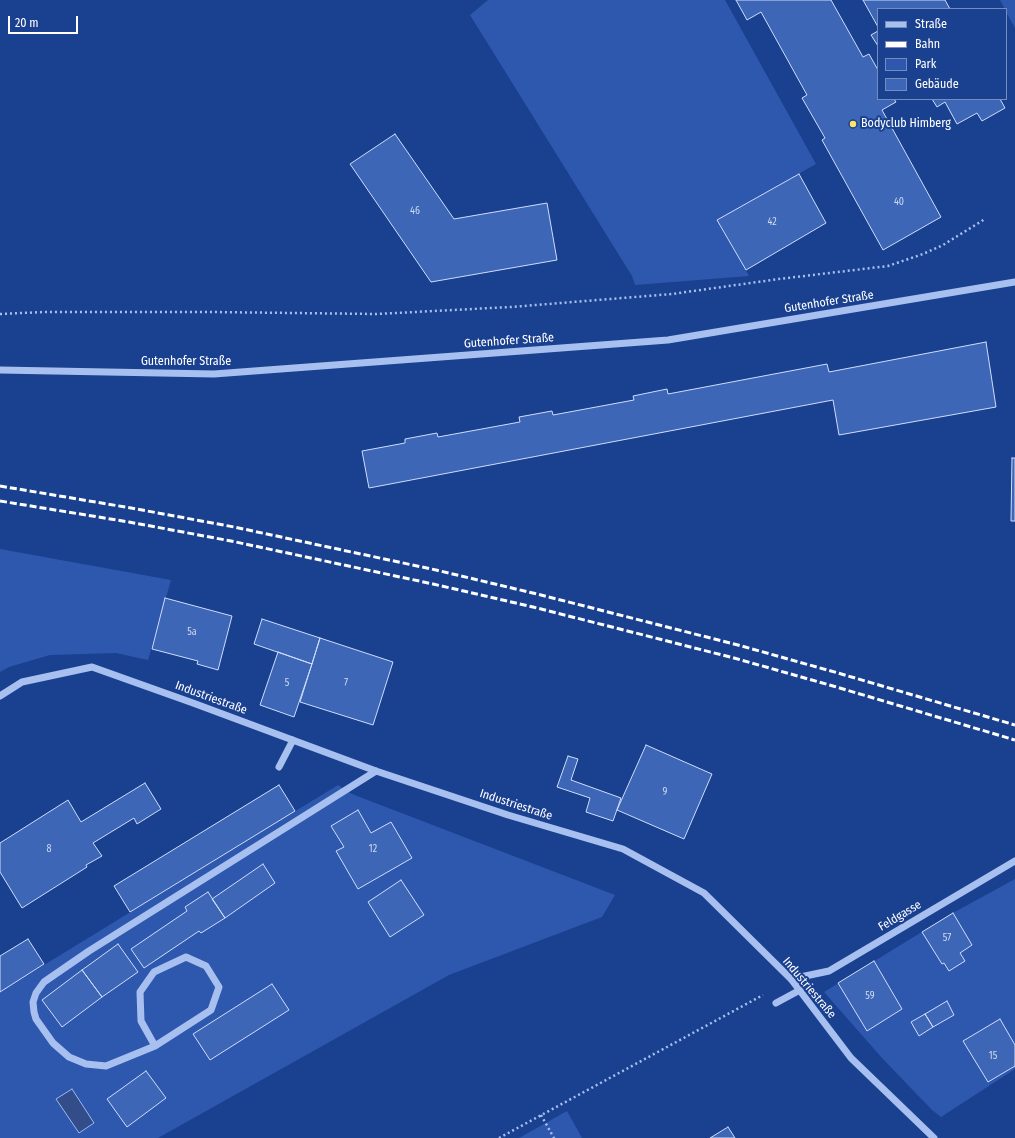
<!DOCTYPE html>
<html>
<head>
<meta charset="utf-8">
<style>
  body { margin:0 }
  #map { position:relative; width:1015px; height:1138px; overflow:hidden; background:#1a4090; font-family:"Fira Sans Condensed",sans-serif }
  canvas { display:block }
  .legend { position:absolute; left:877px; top:8px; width:130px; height:92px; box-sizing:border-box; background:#1a4090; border:1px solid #768cbc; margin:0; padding:5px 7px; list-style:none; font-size:12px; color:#fff }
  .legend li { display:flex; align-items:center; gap:8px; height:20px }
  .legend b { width:20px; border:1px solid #768cbc }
  .scale { position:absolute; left:8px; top:16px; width:70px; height:18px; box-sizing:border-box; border:2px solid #fff; border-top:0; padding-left:5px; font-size:12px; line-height:14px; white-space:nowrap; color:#fff; -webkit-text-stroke:3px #1a4090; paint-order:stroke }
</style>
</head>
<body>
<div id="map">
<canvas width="1015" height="1138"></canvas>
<ul class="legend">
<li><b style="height:5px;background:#a8c0ef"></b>Straße</li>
<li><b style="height:5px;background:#fff"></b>Bahn</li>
<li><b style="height:11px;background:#2d58ae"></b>Park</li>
<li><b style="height:11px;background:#3e66b6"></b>Gebäude</li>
</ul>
<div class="scale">20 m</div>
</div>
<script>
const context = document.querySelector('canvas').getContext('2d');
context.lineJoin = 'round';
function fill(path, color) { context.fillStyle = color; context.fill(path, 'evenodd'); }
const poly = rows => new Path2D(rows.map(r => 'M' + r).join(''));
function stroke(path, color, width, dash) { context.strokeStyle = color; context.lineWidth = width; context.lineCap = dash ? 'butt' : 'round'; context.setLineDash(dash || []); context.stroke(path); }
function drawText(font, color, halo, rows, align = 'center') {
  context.font = font + ' "Fira Sans Condensed",sans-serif'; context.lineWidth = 4; context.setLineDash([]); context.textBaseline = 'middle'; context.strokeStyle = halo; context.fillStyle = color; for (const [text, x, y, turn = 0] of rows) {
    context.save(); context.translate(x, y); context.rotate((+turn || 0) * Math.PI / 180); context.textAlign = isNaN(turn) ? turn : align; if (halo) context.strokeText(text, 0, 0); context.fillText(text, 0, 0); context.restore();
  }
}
fill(poly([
  [488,0,725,0,816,164,717,220,749,276,635,285,632,276,470,15],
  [1000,0,1015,0,1015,28,1006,12,1006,9,1005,9],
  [0,549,171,580,148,660,116,653,50,655,9,667,0,672],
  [338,785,352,794,615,895,602,917,449,975,158,1138,0,1138,0,992],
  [1015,879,1015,1069,941,1117,932,1110,882,1058,824,992,951,914],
  [567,1111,582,1138,519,1138]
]), '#2d58ae');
const water = poly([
  [72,1089,94,1123,79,1133,56,1099,72,1089]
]);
fill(water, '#324d89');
stroke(water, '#9bb9f1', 1);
const building = poly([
  [736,0,831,0,863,57,869,54,878,70,878,99,894,99,896,102,882,110,941,217,883,250,822,140,825,138,802,98,807,95,761,12,747,20,736,0],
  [863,0,945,0,950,9,878,9,878,27,863,0],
  [878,31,878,46,871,35,878,31],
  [932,99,1000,99,1005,108,982,121,977,113,957,124,945,102,937,107,932,99],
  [395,134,454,219,547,203,557,260,431,282,350,164,395,134],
  [799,174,826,223,746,270,717,220,799,174],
  [986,342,996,407,839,435,833,400,369,488,362,451,405,443,405,439,437,433,438,437,520,422,519,417,552,411,553,415,634,400,633,396,667,389,668,394,827,364,829,372,986,342],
  [1012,458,1015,458,1015,521,1011,521,1012,458],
  [165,598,232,616,218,670,197,664,198,661,152,649,165,598],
  [262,619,320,638,312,664,254,644,262,619],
  [320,638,393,662,373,725,300,702,320,638],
  [278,652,312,664,294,717,260,705,278,652],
  [646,745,712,774,684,839,617,810,646,745],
  [568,756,578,759,571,780,621,798,613,821,586,812,590,798,557,787,568,756],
  [145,783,161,809,137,824,134,818,93,843,102,856,86,865,87,867,22,908,0,872,0,843,68,800,81,822,145,783],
  [279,785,295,811,130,912,114,886,279,785],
  [358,810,371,833,391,822,412,858,358,889,336,851,344,847,331,826,358,810],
  [263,864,275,883,225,918,212,899,263,864],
  [401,880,424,915,390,937,368,902,401,880],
  [208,892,225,918,201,933,199,931,144,968,131,949,187,911,185,907,208,892],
  [953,913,972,945,960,953,965,961,949,971,944,963,942,964,922,932,953,913],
  [28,939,44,964,0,992,0,956,28,939],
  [118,944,138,972,102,997,82,970,118,944],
  [874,961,902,1009,867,1031,838,983,874,961],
  [82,970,102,997,62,1027,42,1000,82,970],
  [272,984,289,1010,210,1060,193,1034,272,984],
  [947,1001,954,1015,933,1027,925,1014,947,1001],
  [925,1014,933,1027,919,1036,911,1022,925,1014],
  [1000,1019,1015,1045,1015,1066,988,1082,963,1041,1000,1019],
  [146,1071,166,1098,127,1127,107,1099,146,1071],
  [728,1127,735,1138,710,1138,728,1127]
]);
fill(building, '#3e66b6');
stroke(building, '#ceddfa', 1);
stroke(poly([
  [0,314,44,312,211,312,376,314,511,307,672,294,779,279,888,266,923,254,943,245,985,219],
  [541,1115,554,1138],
  [499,1138,763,995]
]), '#a8c0ef', 2.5, [2, 3]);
stroke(poly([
  [0,370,214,374,668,340,1015,282],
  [0,696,22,682,92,667,193,703,376,771,508,815,623,849,704,893,791,979,851,1058,934,1138],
  [279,767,293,740],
  [791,979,829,971,1015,861],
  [776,1003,800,990],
  [155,1046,141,1021,140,992,154,972,186,957,206,966,219,987,211,1010,155,1046,106,1066,86,1064,69,1057,53,1043,36,1019,34,1012,33,1002,36,993,44,982,89,951,376,771]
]), '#a8c0ef', 7);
stroke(poly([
  [0,486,131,508,234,527,436,570,537,594,738,645,838,673,1015,725],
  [0,501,129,522,231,541,433,584,533,607,734,658,833,686,1015,740]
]), '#fff', 3, [7, 3]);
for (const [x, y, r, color] of [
  [853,124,4,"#ffe566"]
]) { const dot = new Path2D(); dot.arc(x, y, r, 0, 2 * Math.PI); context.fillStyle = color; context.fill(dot); stroke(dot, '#1a4090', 1.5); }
drawText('10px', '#cfd9ed', null, [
  ["40",899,202],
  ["46",415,211],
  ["42",772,222],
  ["5a",192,632],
  ["5",287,683],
  ["7",346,683],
  ["9",665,792],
  ["8",49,849],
  ["12",373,849],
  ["57",947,938],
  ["59",870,996],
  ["15",993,1056]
]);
drawText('12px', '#fff', '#1a4090', [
  ["Bodyclub Himberg",861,124]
], 'left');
drawText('12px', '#fff', '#1a4090', [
  ["Gutenhofer Straße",829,302,-9],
  ["Gutenhofer Straße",509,341,-4],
  ["Gutenhofer Straße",186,362],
  ["Industriestraße",211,698,20],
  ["Industriestraße",516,805,18],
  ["Feldgasse",900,916,-31],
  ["Industriestraße",809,988,50]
]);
</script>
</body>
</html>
